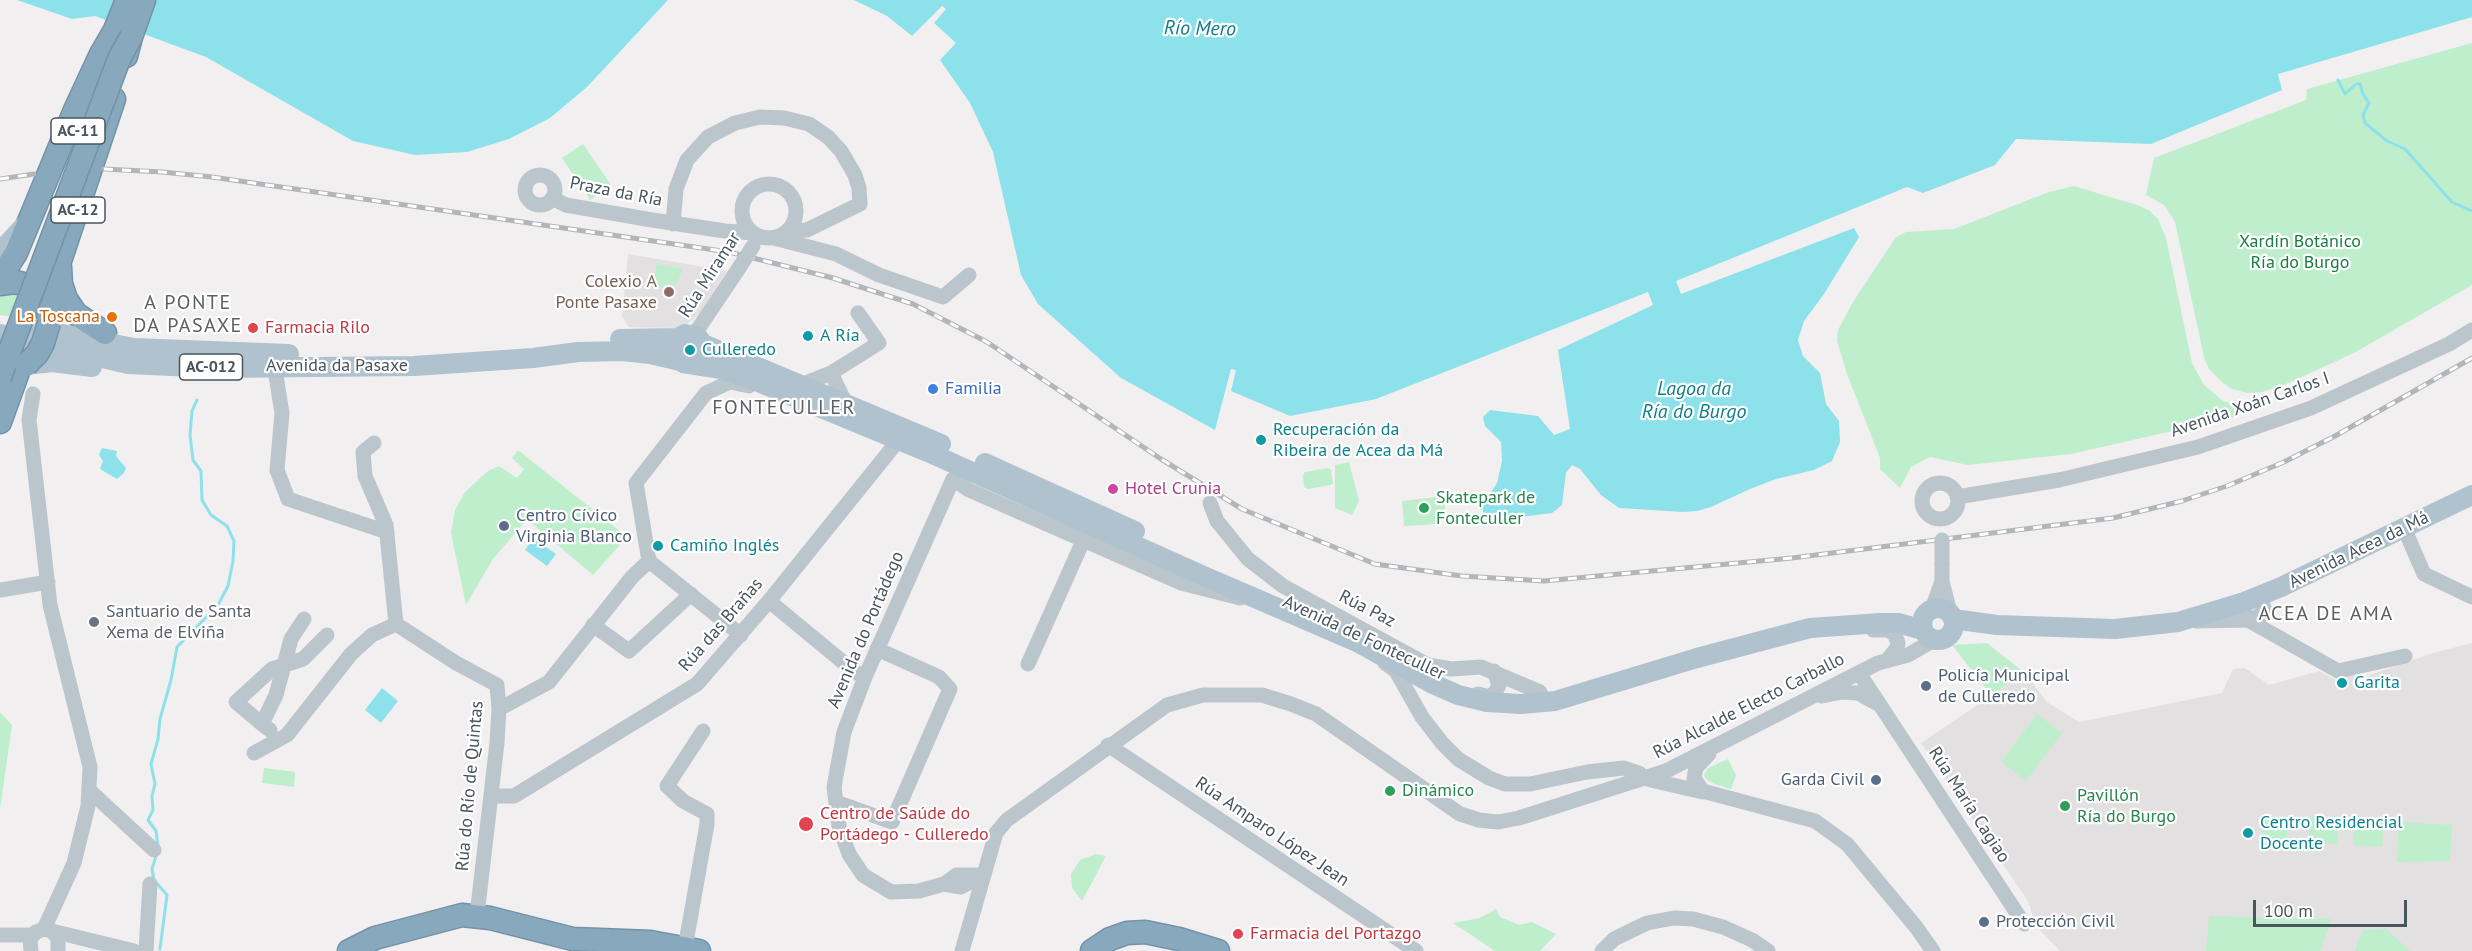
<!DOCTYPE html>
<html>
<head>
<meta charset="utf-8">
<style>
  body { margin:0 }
  #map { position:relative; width:2472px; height:951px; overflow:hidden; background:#f2eff0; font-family:"PT Sans",sans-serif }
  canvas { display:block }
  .scale { position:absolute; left:2253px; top:900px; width:154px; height:27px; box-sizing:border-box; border:3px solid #48555c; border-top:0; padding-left:8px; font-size:18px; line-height:21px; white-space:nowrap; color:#48555c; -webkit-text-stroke:4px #fff; paint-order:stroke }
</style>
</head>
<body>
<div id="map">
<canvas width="2472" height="951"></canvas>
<div class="scale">100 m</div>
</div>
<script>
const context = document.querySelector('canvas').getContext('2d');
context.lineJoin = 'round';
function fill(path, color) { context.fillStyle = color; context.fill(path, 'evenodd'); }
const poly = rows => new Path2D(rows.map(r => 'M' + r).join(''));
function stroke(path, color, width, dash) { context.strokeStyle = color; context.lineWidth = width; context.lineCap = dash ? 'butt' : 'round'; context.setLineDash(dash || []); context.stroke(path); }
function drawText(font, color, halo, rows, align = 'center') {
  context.font = font + ' "PT Sans",sans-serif'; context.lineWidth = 4.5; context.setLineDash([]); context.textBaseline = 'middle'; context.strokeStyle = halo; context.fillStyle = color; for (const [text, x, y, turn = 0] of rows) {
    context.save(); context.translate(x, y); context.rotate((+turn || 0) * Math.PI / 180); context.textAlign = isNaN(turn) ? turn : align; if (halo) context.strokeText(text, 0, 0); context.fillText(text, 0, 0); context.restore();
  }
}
fill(poly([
  [628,254,727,271,700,313,687,324,679,328,629,327,622,317],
  [2472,643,2472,951,2060,951,2036,926,2028,901,1921,743,2025,673,2047,702,2079,722,2222,693,2233,669,2245,668,2269,685,2319,671,2341,683,2348,673,2364,677,2433,653]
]), '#e3e0e1');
fill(poly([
  [2472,43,2472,285,2354,353,2286,384,2262,392,2247,393,2232,389,2223,383,2209,369,2204,357,2175,222,2164,205,2146,195,2154,158,2306,100,2307,89],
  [583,144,611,185,590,200,562,158],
  [2074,186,2140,206,2150,211,2158,219,2166,238,2192,363,2204,385,2223,401,2243,407,2234,417,2071,454,1968,465,1930,457,1911,467,1900,488,1880,469,1880,458,1847,374,1837,341,1838,330,1853,302,1896,237,1906,232,1954,229,2049,192],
  [656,264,683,269,676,285,665,284,663,288,654,286],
  [12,289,37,303,38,321,0,315,0,292],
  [518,450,627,537,593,575,527,519,493,559,466,605,451,533,455,510,465,492,488,471,499,466,517,478,524,469,512,458],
  [1349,462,1359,501,1352,515,1335,508,1335,465],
  [1328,468,1331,470,1333,483,1331,485,1308,489,1304,487,1303,475,1305,472],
  [1444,496,1446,516,1437,517,1438,524,1404,526,1402,501],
  [1987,643,2025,673,1991,695,1952,645],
  [0,712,12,725,0,809],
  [2037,714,2062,733,2026,781,2001,762],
  [1728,759,1736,775,1731,789,1714,784,1706,779,1704,775,1708,768],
  [264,768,295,772,294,787,262,783],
  [2264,816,2289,818,2288,842,2263,841],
  [2310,817,2339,819,2337,844,2308,843],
  [2354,820,2384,822,2382,847,2353,845],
  [2399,822,2452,825,2450,861,2397,862],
  [1096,854,1106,856,1082,901,1072,888,1071,874,1080,860],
  [1496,909,1500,917,1519,925,1532,922,1556,934,1540,951,1495,951,1453,923,1480,918],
  [2209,916,2332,919,2320,951,2206,951],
  [2385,928,2410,951,2355,951,2362,931]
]), '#bfeecc');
fill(poly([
  [17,0,668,0,587,87,550,118,509,139,467,152,415,155,353,141,206,57,95,16,72,19],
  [854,0,2472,0,2472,17,2278,74,2282,90,2151,144,2016,139,1995,165,1923,193,1907,187,1676,281,1681,294,1854,228,1859,237,1824,294,1804,321,1798,340,1803,356,1820,373,1826,404,1839,421,1840,442,1832,461,1814,470,1776,479,1750,489,1711,507,1697,511,1683,512,1619,508,1601,495,1580,469,1572,465,1566,473,1562,505,1552,513,1491,521,1485,515,1481,507,1497,483,1502,461,1501,442,1485,426,1483,417,1490,410,1538,416,1554,435,1570,429,1558,350,1653,305,1648,292,1376,399,1290,416,1231,391,1236,370,1231,369,1215,430,1121,378,1038,304,1021,275,993,152,970,103,940,60,956,43,934,23,946,9,942,6,912,36,887,16],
  [102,448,117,451,116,456,126,468,123,474,117,479,100,469,103,461,99,455],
  [533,538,556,554,547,566,525,550],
  [382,688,398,701,381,723,365,710]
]), '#8de1ea');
stroke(poly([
  [2338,80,2345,94,2356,84,2360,84,2363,94,2369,103,2363,115,2365,123,2387,141,2405,149,2452,202,2472,211],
  [158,846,156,831,148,820,153,810,152,796,155,784,151,764,158,739,160,719,171,680,177,647,218,605,228,586,233,561,234,541,227,526,211,515,202,500,201,471,193,460,190,435,192,411,197,400],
  [156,856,152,869,154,880,167,895,160,949]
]), '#8de1ea', 3);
const highway = poly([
  [126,56,131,37,144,0],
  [60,267,61,284,66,299,76,314,105,333],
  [0,278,16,253,75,110,101,54,115,30,127,0],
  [0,284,15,282,27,285,47,300],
  [49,323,47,300,114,99],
  [0,422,18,372],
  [349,951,375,938,462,915,490,918,573,939,650,942,699,951],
  [1092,951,1110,939,1127,933,1145,932,1179,939,1218,951]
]);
stroke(highway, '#7393a9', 25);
stroke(poly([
  '525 190a15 15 0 1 1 30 0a15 15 0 1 1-30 0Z',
  '742 211a27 27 0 1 1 54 0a27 27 0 1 1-54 0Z',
  [552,198,566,205,652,220,725,231,752,233],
  [673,224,676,189,687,160,708,137,735,123,760,117,784,118,809,124,828,137,841,151,855,175,859,188,860,204,807,230,787,231],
  [774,238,836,254,879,275,943,297,969,275],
  [694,335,739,268],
  [831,373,879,343,858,313],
  [276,376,282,413,277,470,288,499,387,532],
  [801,385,831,373,846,404],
  [33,394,29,420,50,605,90,767,88,806,74,863,44,929],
  [374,443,363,452,365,476,386,525,396,624],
  [953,479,865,677,844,732,834,787,839,826,849,854,863,875,891,892,919,891,944,884,957,875,983,875],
  [953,479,969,490,1181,583,1240,598],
  '1922 501a18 18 0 1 1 36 0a18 18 0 1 1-36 0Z',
  [1957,497,2059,480,2198,447,2311,408,2449,344,2472,330],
  [1210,503,1217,521,1248,559,1283,586,1428,665,1451,669,1481,667,1540,692],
  [2404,528,2424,574,2472,597],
  [1942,564,1942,581,1951,616],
  [0,590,48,582],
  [769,601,855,672,865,677],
  [1932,609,1942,581],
  [2245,614,2248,620,2266,613,2263,605,2254,598],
  [2196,621,2248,620,2338,671,2405,656],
  [593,625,629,651,691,594],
  [1873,630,1889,630,1895,635,1898,643,1897,648,1888,659],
  [741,635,649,561,636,483,706,393,730,382,749,386],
  [1385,663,1396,671,1422,717,1442,743,1458,759,1489,778,1505,784,1530,784,1587,772,1624,768,1639,773,1644,778,1655,781,1703,792,1694,778,1696,768,1709,754],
  [1028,664,1083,541],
  [1859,673,2024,924],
  [1478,694,1490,697,1496,691,1499,685,1494,671],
  [1822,696,1842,692,1858,693,1876,703],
  [499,709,549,682,632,577,649,561],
  [262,724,236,702,272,669,303,659,327,635],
  [270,730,262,724,276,695,291,639,304,619],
  [1108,745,1416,951],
  [254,753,287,735,351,654,372,635,396,624,456,663,497,685,499,709,497,743,477,915],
  [1695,789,1815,821,1847,844,1916,927,1933,951],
  [90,791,154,850],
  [492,796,514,796,697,684,769,601,901,437],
  [836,802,892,822,950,689,939,677,877,649],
  [944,884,961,887,983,875],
  [52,931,134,951],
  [0,935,33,935],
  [685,948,707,824,707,814,683,801,667,786,703,731],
  [31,951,30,939,36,932,44,929,52,931,58,938,58,951],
  [146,951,150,884],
  [962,951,996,833,1007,820,1167,705,1203,695,1262,695,1291,704,1316,714,1460,814,1479,820,1498,822,1519,818,1666,771,1878,663,1908,655,1934,640],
  [1602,951,1614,939,1647,923,1674,918,1693,919,1723,927,1752,940,1768,951]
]), '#bbc5cc', 15);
stroke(poly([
  [0,252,23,227],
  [32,328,134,348,289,354],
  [0,334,128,364,216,368,414,366,533,358,578,352,623,351,650,354,680,361],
  [620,339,678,338],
  [703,344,941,444],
  [695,363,703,355,703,344,697,336,685,334,678,338,674,347,676,357,683,363,721,369,756,381,930,453,1206,577,1357,642,1431,683,1458,695,1487,702,1521,704,1555,701,1697,658,1810,628,1881,623,1898,623,1923,630],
  [26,365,52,362,92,367],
  [985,463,1135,531],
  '1922 624a16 16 0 1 1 32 0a16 16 0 1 1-32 0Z',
  [1953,619,1997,625,2115,629,2178,622,2244,602,2281,587,2472,495]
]), '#afc2ce', 20);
stroke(highway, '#88a8bd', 22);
const rail = poly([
  [104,169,162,172,212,177,729,252,833,278,913,304,987,342,1161,459,1242,509,1375,564,1462,576,1544,581,1792,558,2113,518,2182,501,2227,486,2284,462,2335,436,2472,358],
  [0,179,34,174]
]);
stroke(rail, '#b2b5b9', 5);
stroke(rail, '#fff', 3, [9]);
const highwayBridge = poly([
  [26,365,37,354,43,343,49,323],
  [0,377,119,59,131,37]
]);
stroke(highwayBridge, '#7393a9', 25, []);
stroke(poly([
  [739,268,753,246],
  [1942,564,1942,540]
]), '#bbc5cc', 15);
stroke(highwayBridge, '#88a8bd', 22);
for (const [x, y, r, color] of [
  [669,292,6,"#8d6e63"],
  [112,317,6,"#e8710a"],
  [253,328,6,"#e0444e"],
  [808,336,6,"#0f9aa8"],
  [690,350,6,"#0f9aa8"],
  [933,389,6,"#3f7fe0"],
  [1261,440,6,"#0f9aa8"],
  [1113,489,6,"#d1479c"],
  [1424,508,6,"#2e9e5b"],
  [504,526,6,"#5c6f8a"],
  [658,546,6,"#0f9aa8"],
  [94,622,6,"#6b7280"],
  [2342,683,6,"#0f9aa8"],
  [1926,686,6,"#5c6f8a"],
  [1876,780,6,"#5c6f8a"],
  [1390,791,6,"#2e9e5b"],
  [2065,806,6,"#2e9e5b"],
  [806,824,8,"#e0444e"],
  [2248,833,6,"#0f9aa8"],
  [1984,922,6,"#5c6f8a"],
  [1238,934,6,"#e0444e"]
]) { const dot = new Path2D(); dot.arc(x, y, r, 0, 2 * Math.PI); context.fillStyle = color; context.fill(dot); stroke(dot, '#fff', 2); }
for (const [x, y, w] of [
  [78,131,54],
  [78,210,54],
  [211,367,63]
]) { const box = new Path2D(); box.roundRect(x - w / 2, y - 13, w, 26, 4.5); context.fillStyle = '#fff'; context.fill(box); stroke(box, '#48555c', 1.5); }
drawText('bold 16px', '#48555c', null, [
  ["AC-11",78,131],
  ["AC-12",78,210],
  ["AC-012",211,367]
]);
drawText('18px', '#48555c', '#fff', [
  ["Praza da Ría",616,192,11],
  ["Rúa Miramar",710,275,-57],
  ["Avenida da Pasaxe",337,366],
  ["Avenida Xoán Carlos I",2250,405,-19],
  ["Avenida Acea da Má",2359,550,-26],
  ["Rúa Paz",1367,609,27],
  ["Rúa das Brañas",721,625,-49],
  ["Avenida do Portádego",866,630,-67],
  ["Avenida de Fonteculler",1364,638,25],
  ["Rúa Alcalde Electo Carballo",1749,706,-27],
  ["Rúa do Río de Quintas",470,786,-85],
  ["Rúa María Cagiao",1969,805,57],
  ["Rúa Amparo López Jean",1272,832,34]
]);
drawText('18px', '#197d40', '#fff', [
  ["Xardín Botánico",2300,242],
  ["Ría do Burgo",2300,263]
]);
drawText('18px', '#785e54', '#fff', [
  ["Colexio A",657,282],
  ["Ponte Pasaxe",657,303]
], 'right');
drawText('18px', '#c56008', '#fff', [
  ["La Toscana",100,317]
], 'right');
drawText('18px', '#be3a42', '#fff', [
  ["Farmacia Rilo",265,328],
  ["Centro de Saúde do",820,814],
  ["Portádego - Culleredo",820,835],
  ["Farmacia del Portazgo",1250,934]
], 'left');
drawText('18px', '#0d838f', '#fff', [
  ["A Ría",820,336],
  ["Culleredo",702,350],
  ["Recuperación da",1273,430],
  ["Ribeira de Acea da Má",1273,451],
  ["Camiño Inglés",670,546],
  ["Garita",2354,683],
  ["Centro Residencial",2260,823],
  ["Docente",2260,844]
], 'left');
drawText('18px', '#366cbe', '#fff', [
  ["Familia",945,389]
], 'left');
drawText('18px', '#b23c85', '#fff', [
  ["Hotel Crunia",1125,489]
], 'left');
drawText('18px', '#27864d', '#fff', [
  ["Skatepark de",1436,498],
  ["Fonteculler",1436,519],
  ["Dinámico",1402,791],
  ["Pavillón",2077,796],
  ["Ría do Burgo",2077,817]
], 'left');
drawText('18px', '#4e5e75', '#fff', [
  ["Centro Cívico",516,516],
  ["Virginia Blanco",516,537],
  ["Policía Municipal",1938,676],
  ["de Culleredo",1938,697],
  ["Garda Civil",1864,780,"right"],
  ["Protección Civil",1996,922]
], 'left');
drawText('18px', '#5b616d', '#fff', [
  ["Santuario de Santa",106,612],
  ["Xema de Elviña",106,633]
], 'left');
drawText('italic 20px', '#0f7e8a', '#fff', [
  ["Río Mero",1200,29,1],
  ["Lagoa da",1694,389],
  ["Ría do Burgo",1694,412]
]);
context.letterSpacing = '1.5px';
drawText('20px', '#5c6064', '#fff', [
  ["A PONTE",188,303],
  ["DA PASAXE",188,326],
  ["FONTECULLER",784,408],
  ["ACEA DE AMA",2326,614]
]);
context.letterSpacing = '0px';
</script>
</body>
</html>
